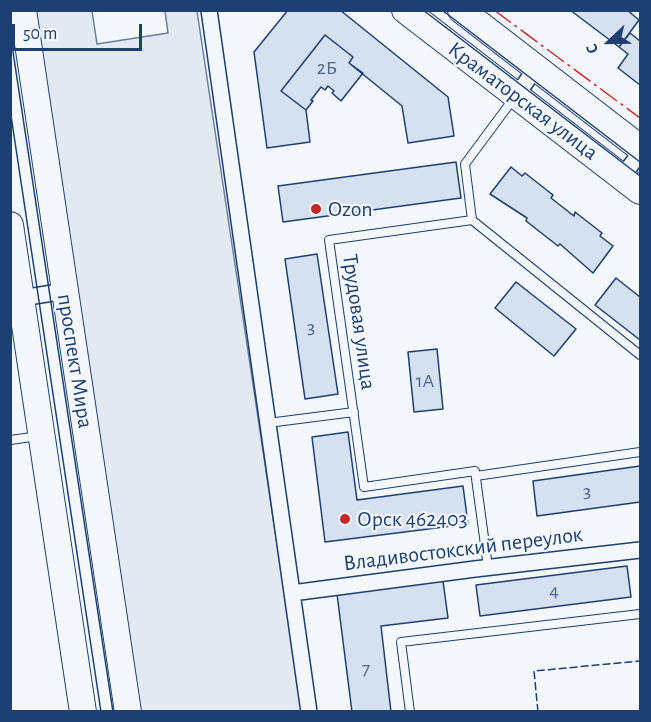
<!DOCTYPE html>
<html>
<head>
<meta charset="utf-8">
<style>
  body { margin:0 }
  #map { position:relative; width:651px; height:722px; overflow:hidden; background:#f4f7fb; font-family:"Alegreya Sans",sans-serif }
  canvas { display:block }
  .frame { position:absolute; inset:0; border:12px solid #1d3f73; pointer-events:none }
  .north { position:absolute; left:579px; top:12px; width:60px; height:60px; -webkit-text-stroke:4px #f4f7fb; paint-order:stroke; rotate:248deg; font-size:16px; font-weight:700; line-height:24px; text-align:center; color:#1d3f73 }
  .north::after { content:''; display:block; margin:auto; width:21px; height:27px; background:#1d3f73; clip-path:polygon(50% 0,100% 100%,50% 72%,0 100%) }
  .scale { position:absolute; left:12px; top:24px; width:130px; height:27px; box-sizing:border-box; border:3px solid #1d3f73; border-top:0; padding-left:8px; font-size:18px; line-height:21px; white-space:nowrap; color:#1d3f73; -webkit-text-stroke:4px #f4f7fb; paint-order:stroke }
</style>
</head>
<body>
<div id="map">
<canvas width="651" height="722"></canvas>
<div class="frame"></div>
<div class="north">С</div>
<div class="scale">50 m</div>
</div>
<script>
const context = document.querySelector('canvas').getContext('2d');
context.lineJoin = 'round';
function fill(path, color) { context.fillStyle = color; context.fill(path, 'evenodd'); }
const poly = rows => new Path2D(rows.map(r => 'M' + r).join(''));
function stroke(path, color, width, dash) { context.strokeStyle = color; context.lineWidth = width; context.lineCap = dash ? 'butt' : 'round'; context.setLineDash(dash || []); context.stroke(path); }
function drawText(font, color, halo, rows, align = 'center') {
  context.font = font + ' "Alegreya Sans",sans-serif'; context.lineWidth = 4.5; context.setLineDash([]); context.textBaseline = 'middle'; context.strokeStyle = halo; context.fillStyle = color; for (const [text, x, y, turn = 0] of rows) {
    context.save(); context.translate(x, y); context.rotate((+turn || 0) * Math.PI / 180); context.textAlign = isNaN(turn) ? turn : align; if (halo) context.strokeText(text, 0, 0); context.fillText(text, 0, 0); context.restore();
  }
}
const green = poly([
  [35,11,92,11,97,44,168,33,165,11,197,11,302,711,139,711,35,11]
]);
fill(green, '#e3e9f0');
stroke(green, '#687fa3', 1.5);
const building = poly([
  [288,10,340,10,448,97,454,136,408,143,402,106,349,63,353,57,325,35,281,91,306,110,310,142,267,148,254,52,288,10],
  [570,10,627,10,639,20,619,47,570,10],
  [630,33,640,41,640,85,618,68,628,54,619,47,630,33],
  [325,35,353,57,349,63,363,73,341,101,332,93,334,91,328,86,325,90,321,87,311,100,313,101,306,110,281,91,325,35],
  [456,162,461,198,283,222,278,186,456,162],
  [511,167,522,176,525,173,553,195,551,198,574,216,575,212,602,233,600,236,613,246,593,273,560,244,558,246,526,221,527,218,490,194,511,167],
  [317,254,338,394,305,399,285,259,317,254],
  [616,278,640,297,640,340,595,305,616,278],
  [516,282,576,329,554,356,495,308,516,282],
  [437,349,443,409,414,412,408,352,437,349],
  [348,432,357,500,463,486,468,524,325,542,312,437,348,432],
  [640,466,640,502,537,516,533,481,640,466],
  [627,566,631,597,480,616,476,585,627,566],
  [443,581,448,618,381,626,391,712,352,712,337,594,443,581]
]);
fill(building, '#d5e0f0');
stroke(building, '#1d3f73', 1.5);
const lane = poly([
  [472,220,465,164,514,98],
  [268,423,354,412],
  [10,440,39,436],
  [476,476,640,452],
  [488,567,475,471,364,487,329,240,472,220,640,355],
  [410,712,401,642,640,614]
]);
const street = poly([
  [209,10,309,712],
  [516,96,536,68],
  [622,177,640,153],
  [22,298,65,291],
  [292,593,475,569,640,550]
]);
const primary = poly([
  [23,10,128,712],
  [405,10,640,191],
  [461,10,640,148],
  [10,225,83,712]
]);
stroke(lane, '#1d3f73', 10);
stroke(street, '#1d3f73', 18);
stroke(primary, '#1d3f73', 28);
stroke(lane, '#f4f7fb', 8);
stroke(street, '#f4f7fb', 15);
stroke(primary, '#f4f7fb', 26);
stroke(poly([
  [423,10,640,176],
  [442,10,640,162],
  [10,32,113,712],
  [10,109,101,712]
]), '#1d3f73', 1.5);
stroke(poly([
  [538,712,534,671,640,661]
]), '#1d3f73', 1.5, [8, 3]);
stroke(poly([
  [494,10,640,118]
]), '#c62828', 1.5, [21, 4.5, 3, 4.5]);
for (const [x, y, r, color] of [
  [316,209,6,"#c62828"],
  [345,519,6,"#c62828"]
]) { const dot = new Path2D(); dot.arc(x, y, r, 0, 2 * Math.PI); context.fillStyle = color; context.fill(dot); stroke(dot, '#f4f7fb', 2); }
drawText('20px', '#4b6792', null, [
  ["2Б",327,68],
  ["3",311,327],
  ["1А",425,381],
  ["3",587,491],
  ["4",554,591],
  ["7",366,669]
]);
drawText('22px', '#1d3f73', '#f4f7fb', [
  ["Краматорская улица",523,101,37],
  ["Трудовая улица",359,322,82],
  ["проспект Мира",75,361,81],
  ["Владивостокский переулок",463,549,-7]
]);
drawText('22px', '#1d3f73', '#f4f7fb', [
  ["Ozon",328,209],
  ["Орск 462403",357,519]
], 'left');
</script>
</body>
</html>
